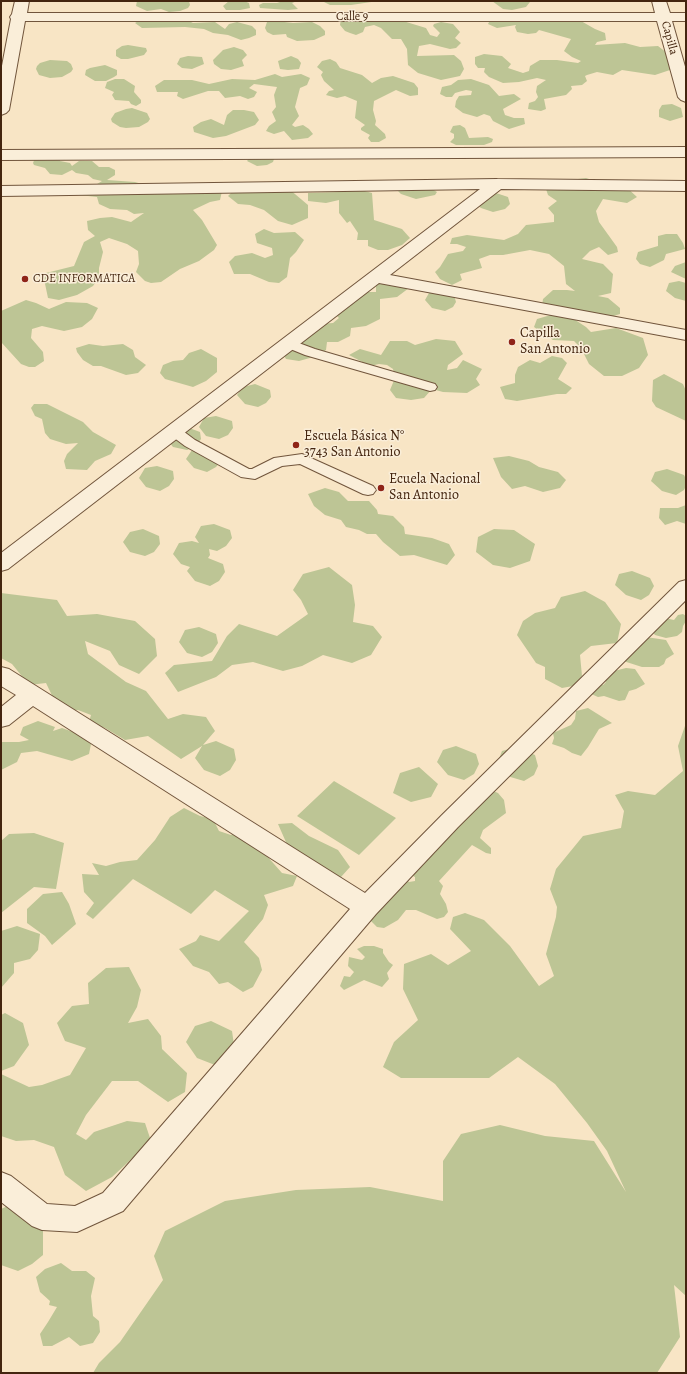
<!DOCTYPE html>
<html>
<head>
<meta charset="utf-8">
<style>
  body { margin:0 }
  #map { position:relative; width:687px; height:1374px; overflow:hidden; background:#f8e5c5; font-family:Alegreya,serif }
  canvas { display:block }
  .frame { position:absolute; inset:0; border:2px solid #44250f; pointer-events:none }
</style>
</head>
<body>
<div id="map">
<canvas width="687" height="1374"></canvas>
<div class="frame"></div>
</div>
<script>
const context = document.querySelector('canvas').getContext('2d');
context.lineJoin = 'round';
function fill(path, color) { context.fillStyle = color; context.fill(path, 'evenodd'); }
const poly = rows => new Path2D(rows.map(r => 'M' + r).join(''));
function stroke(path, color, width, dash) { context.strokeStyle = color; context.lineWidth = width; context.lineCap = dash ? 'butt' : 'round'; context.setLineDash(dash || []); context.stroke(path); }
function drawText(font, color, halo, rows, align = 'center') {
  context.font = font + ' Alegreya,serif'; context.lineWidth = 3; context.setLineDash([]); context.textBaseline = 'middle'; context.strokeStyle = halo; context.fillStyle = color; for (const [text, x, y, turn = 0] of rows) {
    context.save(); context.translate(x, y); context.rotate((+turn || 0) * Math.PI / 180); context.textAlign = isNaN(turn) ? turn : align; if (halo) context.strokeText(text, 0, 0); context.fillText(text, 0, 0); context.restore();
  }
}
fill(poly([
  [137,1,189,1,190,5,188,8,180,11,169,12,161,9,147,11,136,6],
  [229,1,244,1,249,3,250,8,240,10,226,10,223,6],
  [274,1,297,1,292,3,298,9,288,10,260,8,259,5,263,3,280,3],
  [322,1,378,1,351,5,330,5],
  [492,1,529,1,530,2,526,7,512,10,503,9],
  [491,18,581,21,595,29,605,33,606,40,597,42,595,45,625,43,640,47,658,46,671,56,673,69,655,75,622,70,613,75,597,72,587,75,585,76,587,81,582,85,571,86,572,89,566,95,544,99,546,109,541,111,528,109,529,103,535,101,538,97,536,92,537,86,546,80,537,78,519,82,503,83,489,77,484,72,485,68,478,68,475,64,475,57,484,54,502,56,511,64,508,68,523,73,529,71,530,66,540,60,557,60,578,63,581,61,572,57,564,51,571,39,539,30,536,33,528,34,517,32,515,27,516,25,497,28,488,24],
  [341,19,362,19,368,21,379,20,403,21,426,28,430,35,437,37,440,33,433,26,434,24,441,22,453,24,460,32,455,38,461,43,456,48,450,49,430,44,419,46,417,56,454,55,461,61,464,69,460,76,441,80,418,73,408,65,407,49,401,39,392,39,381,28,374,25,365,27,363,32,356,35,350,33,345,31,340,25],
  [140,20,187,20,193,23,215,22,225,29,229,24,237,22,252,26,256,30,256,35,249,38,241,40,228,35,213,33,204,29,185,27,142,28,135,23],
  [276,21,293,23,312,22,320,26,325,31,325,35,314,40,297,41,287,37,286,34,273,35,267,32,265,28,267,22],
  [128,45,146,48,147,51,144,55,128,59,121,59,116,56,116,50,122,46],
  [234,47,243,50,247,55,242,60,244,66,231,70,221,69,214,64,213,60,223,50],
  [188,56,202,57,204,64,192,69,182,68,177,64,180,58],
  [291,56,298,59,301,63,299,69,288,70,280,69,278,61],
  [330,59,336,62,340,68,362,75,372,83,381,78,393,76,414,83,418,88,418,95,410,96,396,90,374,101,373,110,376,121,375,125,385,134,386,138,379,142,371,142,368,138,370,135,361,130,361,128,365,125,355,118,357,101,345,96,337,98,326,95,329,91,334,90,324,81,321,75,323,72,317,67,322,61],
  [50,60,67,61,71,64,73,69,71,72,62,77,50,78,39,75,36,69,37,66,40,63],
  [105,65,117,70,117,75,114,77,106,81,95,81,85,75,86,70,90,68],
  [275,74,282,77,301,74,310,78,307,85,300,88,295,107,299,116,292,125,295,127,303,125,309,129,313,134,308,138,292,140,284,131,274,134,266,131,269,126,276,121,272,112,276,107,274,95,277,87,254,84,249,88,257,92,254,97,248,99,240,96,225,98,219,91,208,91,183,99,177,96,178,92,157,92,155,86,164,80,192,80,209,84,232,79,255,80],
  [115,79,124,79,135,86,134,92,141,100,141,103,136,106,131,104,129,101,115,100,112,95,114,92,105,88,107,82],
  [471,79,489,85,499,96,514,94,521,99,503,109,505,115,514,118,524,118,525,124,509,129,493,121,490,116,484,114,477,117,463,113,455,107,456,101,459,96,471,95,472,91,466,90,455,93,452,97,446,97,440,94,442,87,451,85,458,80],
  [672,104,681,108,683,117,670,121,659,117,659,110,662,105],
  [132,108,147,113,150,119,148,122,139,127,126,128,120,127,112,122,111,119,115,113,126,109],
  [233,110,244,110,254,112,259,120,255,125,226,136,213,138,194,132,193,127,201,122,211,119,224,125,227,115],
  [460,125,465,128,469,138,488,137,493,139,492,142,484,145,456,145,450,142,454,138,454,134,450,132,453,126],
  [251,156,275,156,273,162,267,165,257,166,247,161],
  [35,158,59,158,60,161,70,163,72,166,79,161,92,161,99,167,109,167,115,170,115,175,107,180,135,182,156,188,222,191,220,200,210,202,193,210,202,220,217,245,214,250,199,261,180,269,161,282,151,283,145,281,136,272,139,264,138,251,127,244,109,238,100,242,103,252,99,268,99,277,93,286,77,295,59,300,48,298,44,279,46,273,74,266,84,242,95,236,88,230,87,221,100,218,112,217,131,222,144,213,134,214,127,210,110,209,99,204,97,197,79,195,102,181,93,179,88,175,76,173,72,170,62,175,50,174,45,168,34,165,33,163],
  [586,178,607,185,625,186,637,197,627,203,603,199,596,211,599,222,617,247,618,252,608,255,599,247,590,251,582,259,603,264,613,274,611,293,598,296,608,298,620,308,620,314,607,318,563,312,586,327,591,332,616,328,643,338,648,355,639,368,622,376,604,376,589,364,581,348,574,341,553,340,534,327,537,319,561,312,542,306,543,299,553,290,567,290,575,291,566,284,564,266,549,254,530,250,503,255,490,255,479,259,482,268,460,274,462,280,452,285,440,279,435,272,440,267,448,254,463,251,466,247,457,244,450,244,452,238,467,235,504,240,518,234,526,225,554,222,554,215,548,208,557,201,548,195,545,186,561,181],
  [402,188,430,188,437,192,435,195,416,199,401,194,398,191],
  [235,189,289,189,308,205,308,218,292,225,278,221,264,210,250,205,238,204,228,196],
  [357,189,372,193,374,220,402,229,410,238,402,245,388,250,378,250,368,246,368,240,357,240,358,233,350,221,347,223,339,213,339,200,326,203,308,201,308,193,339,192],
  [493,192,508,197,510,204,505,209,493,212,481,208,472,201],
  [264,229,274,233,295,232,304,240,296,252,290,258,287,277,279,283,269,282,250,274,234,274,229,262,235,256,252,253,265,258,273,255,272,248,257,243,255,234],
  [666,234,677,234,683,243,685,249,666,254,664,260,650,267,640,264,636,259,638,252,658,246,658,236],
  [686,262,686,279,671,272,675,266],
  [376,281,409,288,397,297,380,299,380,319,366,326,351,328,350,336,338,342,327,342,326,350,317,356,299,361,286,359,282,352,319,324,333,323,339,318,334,313,361,292,376,292],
  [679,281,686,283,686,301,675,298,666,291,669,283],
  [440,291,454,295,456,302,453,307,445,311,432,308,425,300,429,293],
  [26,300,36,303,49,309,66,302,87,303,98,308,92,319,82,327,64,331,42,326,32,329,31,338,43,352,44,361,35,367,29,367,21,364,1,342,1,311],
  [436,339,455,341,463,354,448,365,447,370,457,368,463,360,482,369,476,379,480,385,467,393,443,392,432,389,424,398,411,400,396,398,390,390,395,378,393,369,387,365,379,364,370,366,349,355,360,349,381,355,390,341,407,341,415,345],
  [89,344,103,346,123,344,133,350,135,357,146,365,138,373,126,375,101,366,93,366,83,360,77,352,76,348],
  [201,349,217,358,217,372,206,381,193,387,165,379,160,373,163,365,173,361,183,360,189,353],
  [552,356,562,358,567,363,558,379,572,388,566,394,557,394,517,401,505,399,500,387,515,383,515,375,518,367,530,360,540,363],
  [664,374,683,384,686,391,686,421,656,407,652,401,653,380],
  [255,384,270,390,271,397,266,403,258,407,245,404,237,395,243,387],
  [34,404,47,404,83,422,93,432,116,445,111,454,95,461,87,470,66,469,64,461,67,454,78,443,66,444,50,439,45,433,42,419,35,416,31,408],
  [216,416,232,421,233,428,228,435,219,439,206,436,199,427,204,418],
  [184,426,200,432,201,439,196,446,187,450,173,447,166,438],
  [204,447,220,453,221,461,216,467,207,472,194,468,186,459,192,450],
  [509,456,529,461,539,467,558,472,566,480,560,488,543,492,525,486,512,489,501,477,493,458],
  [157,466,173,471,174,479,169,486,160,491,146,487,139,478,145,468],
  [667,469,684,475,686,479,686,486,684,490,676,495,662,491,651,481,655,472],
  [325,488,339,492,348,501,369,501,377,510,378,514,393,516,404,527,405,534,432,538,449,544,455,555,447,565,414,555,400,556,383,542,376,534,367,534,359,530,346,527,341,520,325,515,314,506,308,494],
  [686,505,686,524,677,521,665,525,659,518,660,508,678,508],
  [214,524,230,530,232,538,226,546,217,551,209,549,210,555,208,558,223,564,225,572,219,581,210,586,195,581,187,571,190,567,181,564,173,554,179,543,192,541,199,543,195,537,201,526],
  [143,529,159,536,160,544,154,552,145,556,130,552,123,542,130,532],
  [494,529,514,530,535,544,530,561,510,568,493,565,476,552,478,537],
  [329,567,352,585,355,605,353,622,373,626,382,637,371,655,352,663,323,655,302,666,283,671,253,662,232,665,216,677,178,692,165,673,174,665,212,661,227,636,239,624,277,636,308,614,301,600,293,590,303,574],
  [632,571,650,578,654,586,649,595,641,600,626,595,615,585,619,574],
  [585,591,605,602,621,624,617,643,591,646,580,655,582,676,573,686,562,688,545,679,545,667,536,663,517,635,523,621,535,613,555,608,561,597],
  [1,593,57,600,67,616,97,614,135,621,155,639,157,656,139,674,119,665,110,651,85,641,88,654,126,682,146,691,168,719,183,714,206,717,215,731,203,745,216,741,234,749,236,760,230,770,220,776,204,770,195,758,202,746,181,759,148,736,125,740,105,728,89,722,91,715,78,710,60,712,46,683,29,685,12,664,1,658],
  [683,614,686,616,686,621,683,626,682,632,677,636,666,638,655,635,650,629,660,617,674,620,678,615],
  [199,627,216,634,218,643,212,652,202,657,187,653,179,642,185,630],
  [626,634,666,640,674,654,666,659,664,664,659,667,642,667,617,659,609,654],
  [626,668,635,669,645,684,636,689,629,691,625,700,619,701,604,696,598,697,589,693,595,681,603,685,606,682,604,678,606,673],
  [588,708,612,723,599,729,588,747,581,756,572,753,564,748,552,744,554,738,553,733,571,725,575,719,576,711],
  [38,721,55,727,53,731,62,728,76,733,91,744,89,754,72,761,37,751,21,753,17,762,1,770,1,742,19,742,29,740,20,735,23,727],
  [686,723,686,1296,674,1285,680,1337,657,1373,93,1373,99,1363,120,1342,163,1280,154,1256,165,1231,225,1201,296,1190,370,1187,443,1201,443,1161,461,1134,500,1125,545,1136,594,1141,626,1192,607,1151,587,1123,555,1084,518,1057,489,1078,401,1078,383,1067,394,1042,418,1020,403,989,404,964,431,954,448,965,471,951,450,929,453,917,465,913,484,920,510,946,539,986,554,976,546,954,556,917,557,907,550,889,556,869,583,836,621,828,624,811,615,795,628,791,655,795,683,771,678,746],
  [456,746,476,754,479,764,474,774,464,780,448,775,437,762,443,750],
  [516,747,535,755,538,766,534,775,524,781,507,776,497,764,502,751],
  [419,767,438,784,431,797,411,802,393,793,400,773],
  [334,781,396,818,359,855,297,816],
  [491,790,498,793,504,800,506,813,483,830,480,838,491,848,491,854,486,853,472,845,439,881,443,886,440,894,446,904,448,912,444,917,437,919,416,910,406,910,398,920,384,928,377,927,370,920,367,925,361,913,380,899,397,893,394,887,405,878,409,882,415,881,415,877,411,875],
  [184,808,200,816,213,819,219,831,231,835,239,829,259,847,282,873,297,876,293,886,264,895,268,905,263,919,244,942,259,958,262,970,253,987,243,992,228,982,219,984,209,972,193,966,179,949,196,941,200,935,219,941,249,911,215,890,191,914,133,879,93,919,86,914,94,903,84,892,82,874,99,875,92,863,106,866,120,862,137,860,155,840,170,817],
  [292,823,309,836,338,850,350,867,341,877,326,880,311,859,296,856,289,849,278,824],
  [34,833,64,843,56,889,34,887,1,913,1,841,9,834],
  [62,892,69,904,76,924,52,945,45,936,27,923,27,909,43,894],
  [17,926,40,934,38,950,30,959,14,963,14,973,1,988,1,931],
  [364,946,374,946,383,949,383,953,389,962,393,965,387,973,389,979,382,987,364,980,344,990,340,986,344,976,350,977,354,972,348,966,349,957,362,960,365,957,357,949],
  [129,967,141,990,137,1007,128,1023,148,1019,161,1036,162,1049,187,1073,185,1092,168,1102,138,1081,112,1081,86,1115,76,1134,86,1140,94,1132,127,1121,145,1123,151,1141,112,1177,86,1191,65,1175,54,1147,34,1140,16,1141,1,1136,1,1074,29,1087,42,1085,70,1075,86,1048,65,1041,57,1023,72,1006,89,1004,88,983,106,968],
  [5,1013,23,1023,29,1045,14,1066,1,1071,1,1015],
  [211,1021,232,1031,234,1045,215,1065,197,1058,186,1042,195,1026],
  [19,1201,43,1220,43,1255,32,1264,18,1271,1,1265,1,1209],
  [61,1263,72,1271,86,1271,95,1278,91,1296,93,1316,99,1321,100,1332,93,1343,80,1346,69,1337,52,1346,43,1346,40,1334,48,1322,57,1307,49,1305,50,1301,40,1292,36,1277,45,1269]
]), '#bdc595');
const lane = poly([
  [288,339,315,349,435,384,437,387,435,390,430,391,305,355,283,346,281,343,283,340,288,339],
  [174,426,179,428,195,440,249,469,252,469,274,458,302,454,373,486,376,490,373,494,368,495,363,494,300,464,282,466,255,479,241,477,185,446,169,434,167,431,169,428,174,426]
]);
const street = poly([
  [15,1,29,1,27,13,655,13,652,1,666,1,670,13,686,13,686,21,672,21,686,70,686,102,681,100,678,97,657,21,25,21,9,110,6,113,1,115,1,71,11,19,10,17,12,14,15,1],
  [686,147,686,157,1,160,1,150,686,147],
  [497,179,686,181,686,191,501,189,390,275,686,330,686,340,379,283,8,569,1,571,1,553,480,189,1,196,1,186,497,179],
  [686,580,686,600,458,827,376,914,123,1211,77,1232,42,1230,32,1226,1,1202,1,1172,11,1176,47,1204,75,1206,103,1193,350,909,33,706,9,725,1,727,1,707,16,695,1,686,1,667,9,669,365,893,442,815,679,582,686,580]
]);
stroke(lane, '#71553c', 2);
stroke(street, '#71553c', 2);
fill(lane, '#faeed9');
fill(street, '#faeed9');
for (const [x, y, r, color] of [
  [25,279,4,"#8f2418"],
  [512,342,4,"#8f2418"],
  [296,445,4,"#8f2418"],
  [381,488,4,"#8f2418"]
]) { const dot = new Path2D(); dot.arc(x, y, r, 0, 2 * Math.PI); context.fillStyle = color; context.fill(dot); stroke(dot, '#faeed9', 1.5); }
drawText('12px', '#44250f', '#faeed9', [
  ["Calle 9",352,17],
  ["Capilla",669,38,75]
]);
drawText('12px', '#44250f', '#faeed9', [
  ["CDE INFORMATICA",33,279]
], 'left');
drawText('14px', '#44250f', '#faeed9', [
  ["Capilla",520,334],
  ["San Antonio",520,350],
  ["Escuela Básica N°",304,437],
  ["3743 San Antonio",304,453],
  ["Ecuela Nacional",389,480],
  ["San Antonio",389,496]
], 'left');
</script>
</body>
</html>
